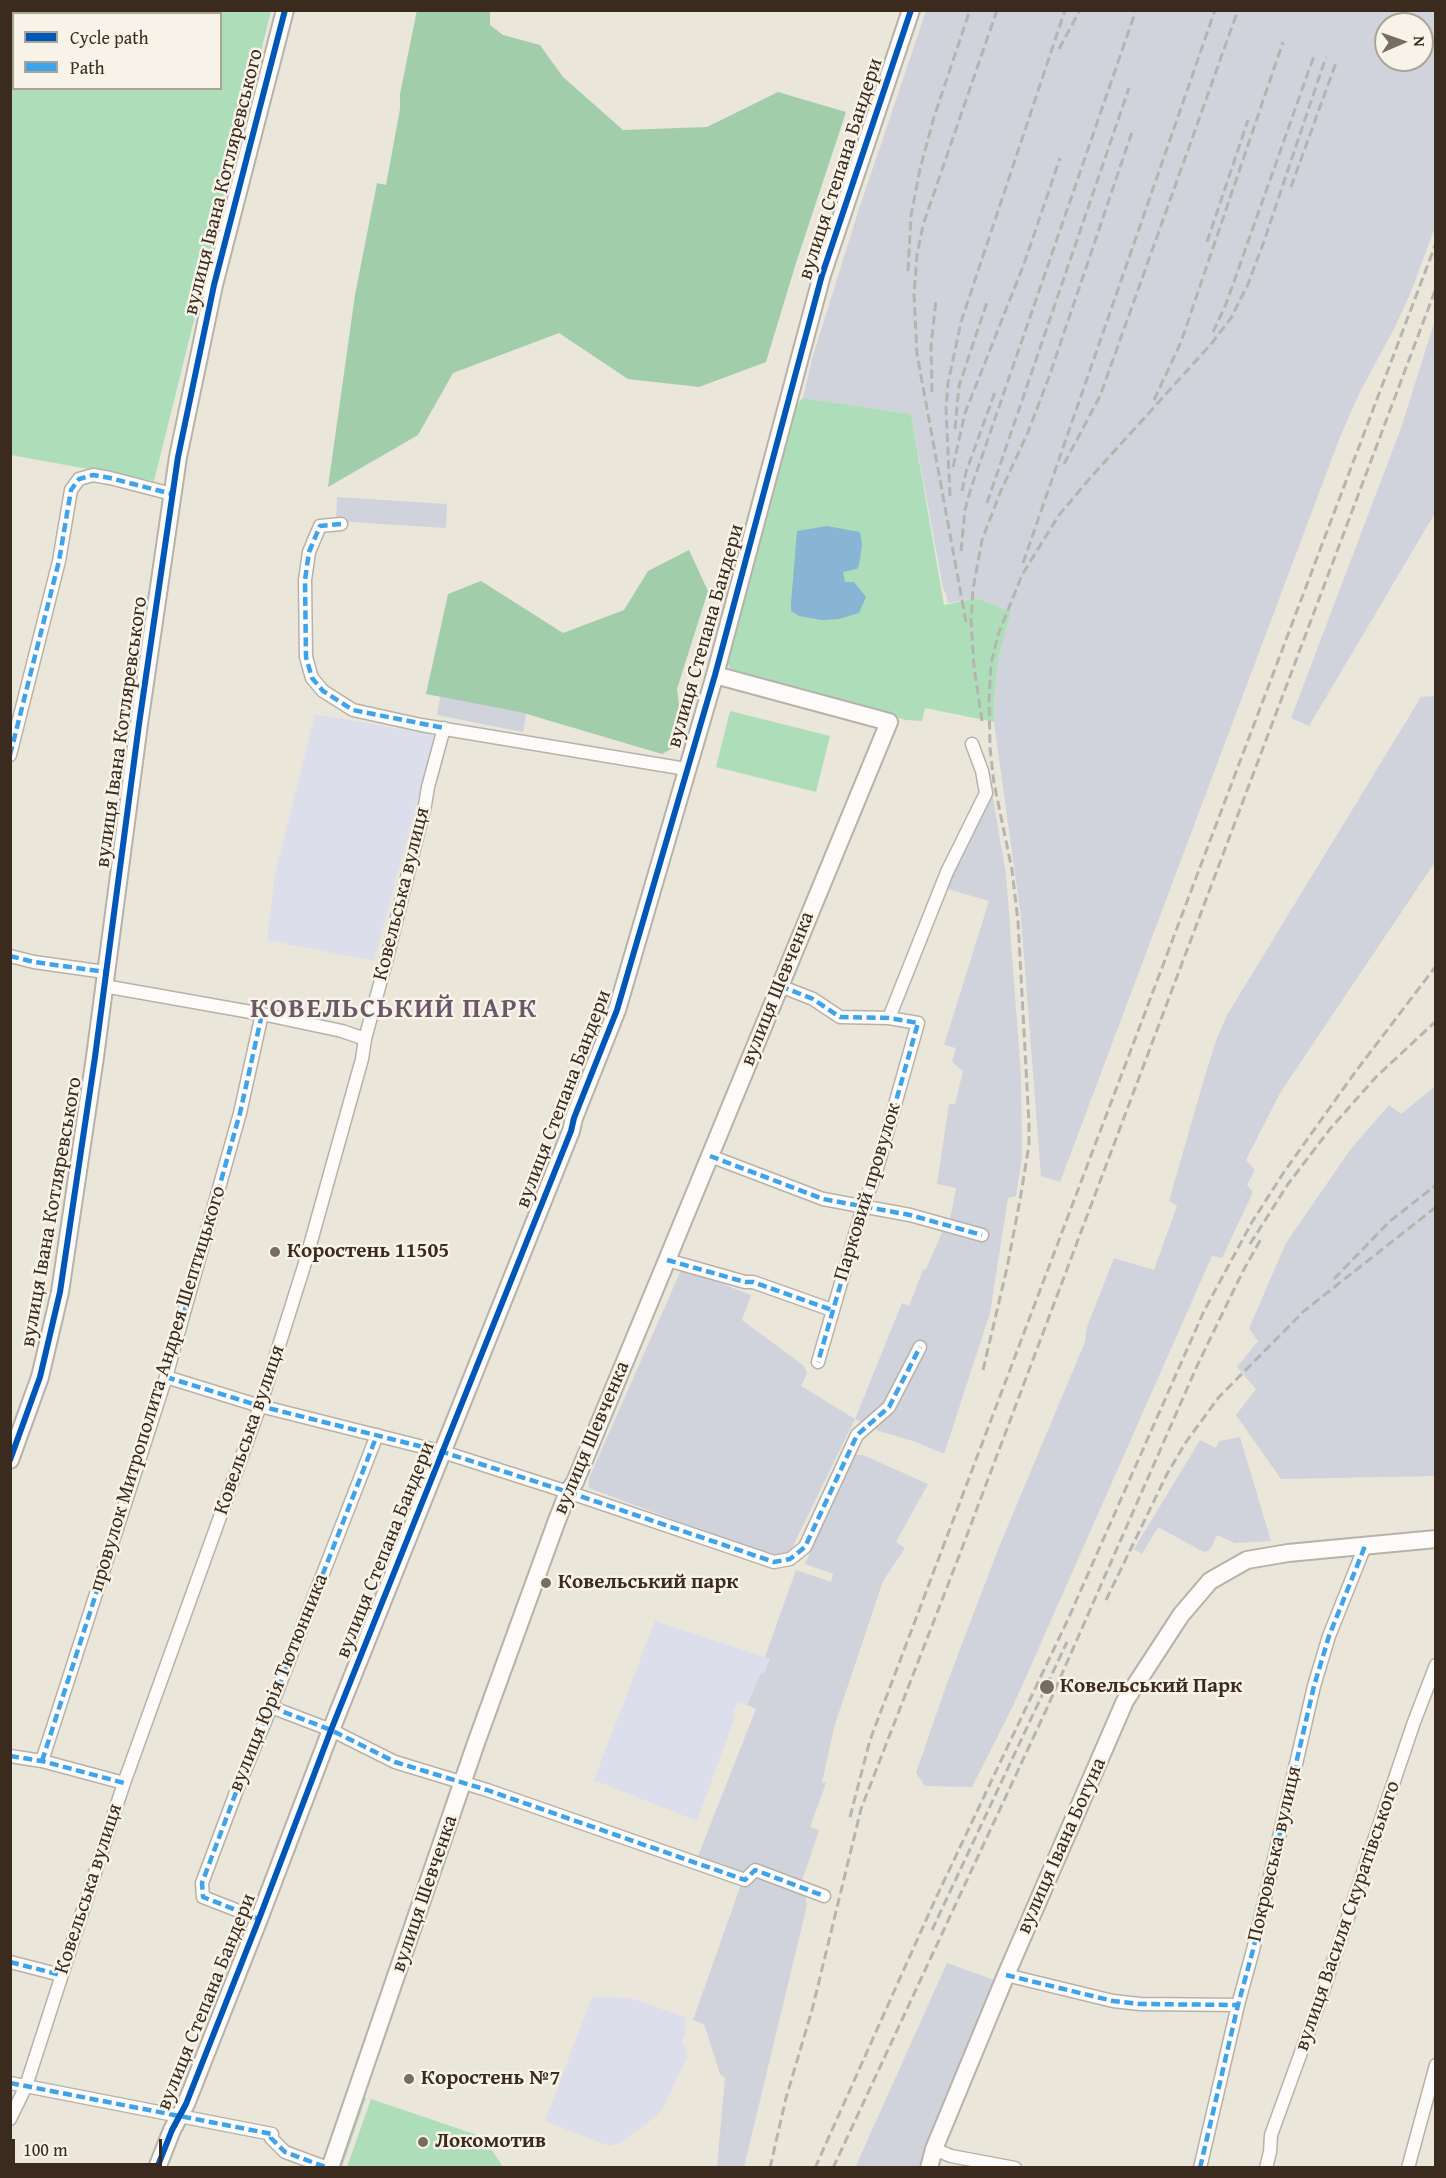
<!DOCTYPE html>
<html>
<head>
<meta charset="utf-8">
<style>
  body { margin:0 }
  #map { position:relative; width:1446px; height:2178px; overflow:hidden; background:#eae6da; font-family:"Gentium Book Plus",serif }
  canvas { display:block }
  .frame { position:absolute; inset:0; border:12px solid #3b2a1e; pointer-events:none }
  .legend { position:absolute; left:12px; top:12px; width:210px; height:78px; box-sizing:border-box; background:#f7f3e8; border:2px solid #aca397; margin:0; padding:8px 10px; list-style:none; font-size:18px; color:#3b2a1e }
  .legend li { display:flex; align-items:center; gap:12px; height:30px }
  .legend b { width:30px; border:2px solid #aca397 }
  .north { position:absolute; left:1374px; top:12px; width:60px; height:60px; box-sizing:border-box; background:#f7f3e8; border:2px solid #aca397; border-radius:50%; rotate:88deg; font-size:16px; font-weight:700; line-height:24px; text-align:center; color:#3b2a1e }
  .north::after { content:''; display:block; margin:auto; width:21px; height:27px; background:#786c60; clip-path:polygon(50% 0,100% 100%,50% 72%,0 100%) }
  .scale { position:absolute; left:12px; top:2139px; width:150px; height:27px; box-sizing:border-box; border:3px solid #3b2a1e; border-top:0; padding-left:8px; font-size:18px; line-height:21px; white-space:nowrap; color:#3b2a1e; -webkit-text-stroke:4px #f7f3e8; paint-order:stroke }
</style>
</head>
<body>
<div id="map">
<canvas width="1446" height="2178"></canvas>
<div class="frame"></div>
<ul class="legend">
<li><b style="height:8px;background:#0057b8"></b>Cycle path</li>
<li><b style="height:8px;background:#3fa3ea"></b>Path</li>
</ul>
<div class="north">N</div>
<div class="scale">100 m</div>
</div>
<script>
const context = document.querySelector('canvas').getContext('2d');
context.lineJoin = 'round';
function fill(path, color) { context.fillStyle = color; context.fill(path, 'evenodd'); }
const poly = rows => new Path2D(rows.map(r => 'M' + r).join(''));
function stroke(path, color, width, dash) { context.strokeStyle = color; context.lineWidth = width; context.lineCap = dash ? 'butt' : 'round'; context.setLineDash(dash || []); context.stroke(path); }
function drawText(font, color, halo, rows, align = 'center') {
  context.font = font + ' "Gentium Book Plus",serif'; context.lineWidth = 5; context.setLineDash([]); context.textBaseline = 'middle'; context.strokeStyle = halo; context.fillStyle = color; for (const [text, x, y, turn = 0] of rows) {
    context.save(); context.translate(x, y); context.rotate((+turn || 0) * Math.PI / 180); context.textAlign = isNaN(turn) ? turn : align; if (halo) context.strokeText(text, 0, 0); context.fillText(text, 0, 0); context.restore();
  }
}
fill(poly([
  [315,714,435,735,374,961,267,940,275,874],
  [655,1621,771,1659,764,1675,761,1673,747,1705,737,1702,733,1713,735,1717,697,1821,594,1780],
  [592,1997,630,1998,685,2017,686,2031,682,2042,687,2052,687,2057,663,2108,658,2115,620,2143,609,2146,545,2121]
]), '#dcdfeb');
fill(poly([
  [926,11,1435,11,1435,227,1411,292,1394,329,1360,392,1340,437,1060,1182,1041,1176,1021,918,994,722,995,686,1000,652,1011,612,976,598,948,603,946,594,943,588,911,414,803,398,812,359,858,212],
  [1386,24,1422,24,1422,60,1386,60],
  [1435,320,1435,513,1309,726,1291,718,1401,428],
  [337,497,447,504,446,528,336,521],
  [441,693,527,710,523,732,437,715],
  [1435,696,1435,862,1280,1093,1246,1160,1255,1170,1247,1185,1253,1192,1222,1258,1212,1256,1014,1704,972,1787,925,1786,916,1773,946,1686,999,1547,1085,1342,1087,1327,1114,1258,1154,1270,1177,1206,1169,1201,1204,1079,1217,1038,1227,1015,1421,697],
  [991,787,1006,874,1021,1076,1022,1157,1016,1196,1008,1198,990,1313,944,1454,916,1442,879,1431,855,1419,791,1550,776,1558,589,1488,589,1478,682,1268,751,1295,742,1320,804,1366,807,1373,801,1386,855,1419,902,1303,909,1306,923,1270,926,1269,943,1230,950,1220,956,1188,937,1184,949,1104,955,1104,963,1071,952,1062,956,1048,944,1045,989,901,944,888],
  [1435,1086,1435,1476,1281,1479,1236,1415,1256,1389,1237,1367,1258,1341,1250,1330,1250,1326,1286,1243,1350,1150,1389,1105,1401,1114],
  [1240,1437,1271,1541,1235,1543,1217,1535,1210,1550,1204,1552,1158,1527,1142,1554,1134,1549,1200,1440,1216,1448,1219,1441],
  [854,1455,863,1455,928,1484,896,1542,905,1548,883,1581,835,1724,822,1782,826,1783,810,1827,819,1830,802,1881,807,1905,744,2167,717,2167,725,2078,720,2074,704,2024,693,2020,745,1873,698,1856,756,1709,747,1705,761,1673,764,1674,770,1659,765,1657,796,1570,831,1582,833,1574,805,1564],
  [947,1963,997,1981,923,2152,919,2167,855,2168]
]), '#d0d3dc');
fill(poly([
  [11,11,271,11,154,481,11,455],
  [14,14,220,14,220,88,14,88],
  [803,398,911,414,944,605,976,598,1011,612,1000,652,995,686,994,722,925,708,922,721,906,720,739,674,729,667,727,658,797,404],
  [730,711,830,736,816,792,716,767],
  [361,2096,366,2098,342,2167,336,2168],
  [371,2099,483,2137,503,2167,347,2167]
]), '#aedeb9');
fill(poly([
  [417,10,490,11,490,25,503,35,540,45,563,77,623,130,707,127,778,92,846,112,796,263,766,362,699,387,628,379,559,333,453,373,418,435,328,487,355,295,377,183,386,185,400,109,400,94],
  [689,550,708,591,677,689,684,742,662,754,520,712,426,694,448,594,481,581,563,633,624,610,648,571]
]), '#a1cdab');
fill(poly([
  [827,526,860,532,862,545,859,565,857,569,843,572,845,582,854,582,866,597,859,613,839,619,822,620,799,616,791,611,791,603,797,531]
]), '#88b5d4');
const street = poly([
  [341,524,320,526,309,552,305,580,306,657,312,678,323,691,353,710,421,725,686,769],
  [10,755,59,561,71,490,79,479,93,475,110,478,172,494],
  [10,956,34,962,105,972],
  [104,986,262,1014,342,1031,365,1039],
  [780,986,813,999,840,1017,889,1018,918,1023,876,1172,863,1207,818,1362],
  [889,1018,947,872,986,793,982,771,972,744],
  [710,1156,823,1199,910,1215,982,1235],
  [667,1260,745,1282,753,1282,832,1310],
  [166,1377,260,1406,443,1452,568,1492,774,1562,790,1559,805,1547,857,1435,889,1407,920,1347],
  [271,1707,331,1730,395,1762,487,1790,745,1880,755,1870,824,1896],
  [10,1756,42,1761,124,1783],
  [42,1761,166,1377,240,1113,262,1014],
  [259,1919,203,1897,202,1883,235,1795,271,1707,377,1435],
  [10,1962,61,1975],
  [1006,1975,1113,2001,1140,2004,1238,2005],
  [10,2083,272,2134,271,2138,285,2152,328,2168],
  [10,2119,26,2086,124,1783,260,1406,305,1263,362,1059,365,1039,388,954,425,805,428,787,444,728],
  [934,2149,951,2156,1015,2168],
  [1200,2168,1238,2005,1253,1950,1314,1686,1329,1636,1365,1546],
  [1266,2168,1270,2152,1271,2135,1319,2003,1414,1722,1436,1665],
  [1408,2168,1436,2065]
]);
const secondary = poly([
  [10,1460,40,1377,60,1292,95,1057,139,724,178,457,214,285,285,10],
  [157,2168,172,2130,186,2104,259,1919,331,1730,571,1131,574,1118,617,1010,715,675,822,275,911,10],
  [330,2168,476,1743,556,1523,568,1492,575,1482,667,1260,889,722,715,675],
  [929,2168,934,2149,1006,1975,1125,1701,1181,1615,1210,1581,1247,1560,1288,1553,1436,1539]
]);
stroke(street, '#b6b2aa', 15);
stroke(secondary, '#b6b2aa', 20);
stroke(street, '#fcfbf9', 12);
stroke(secondary, '#fcfbf9', 16);
stroke(poly([
  [1059,49,1080,10],
  [1291,187,1337,60],
  [1207,242,1248,120],
  [908,271,911,216,920,169,934,117,970,10],
  [1213,332,1226,304,1315,53],
  [932,392,931,346,936,300],
  [1154,400,1181,342,1283,42],
  [955,429,959,386,988,299],
  [1064,464,1100,396,1238,10],
  [953,467,965,413,1024,264,1060,158],
  [962,491,966,472,995,392],
  [950,496,946,408,948,383,961,322,1065,10],
  [987,503,1129,88],
  [961,551,965,510,971,488,1136,10],
  [1023,563,1215,10],
  [966,622,917,354,914,294,917,255,923,225,997,10],
  [982,721,974,667,971,620,973,589,982,540,1000,493,1028,432,1049,377,1133,129],
  [1250,1244,1288,1184,1330,1129,1376,1077,1436,1021],
  [1334,1279,1389,1222,1436,1185],
  [983,1370,1007,1268,1020,1200,1029,1145,1029,1123,1018,921,1012,870,994,783,990,748,989,698,991,664,998,635,1022,575,1059,515,1091,477,1212,343,1231,318,1248,284,1263,244,1326,57],
  [1106,1600,1167,1474,1186,1442,1219,1397,1304,1311,1436,1207],
  [850,1817,870,1740,1436,243],
  [932,1930,1067,1642],
  [770,2168,786,2098,812,2010,861,1809,961,1551,1436,288],
  [815,2168,935,1900,1069,1617,1204,1311,1252,1222,1284,1172,1356,1071,1436,966],
  [833,2168,1047,1708,1197,1366,1243,1271,1261,1239]
]), '#b6b4b0', 3, [9, 4.5]);
stroke(poly([
  [341,524,320,526,309,552,305,580,306,657,312,678,323,691,353,710,444,728],
  [10,755,59,561,71,490,79,479,93,475,110,478,172,494],
  [10,956,34,962,105,972],
  [780,986,813,999,840,1017,889,1018,918,1023,876,1172,863,1207,818,1362],
  [710,1156,823,1199,910,1215,982,1235],
  [667,1260,745,1282,753,1282,832,1310],
  [166,1377,260,1406,443,1452,568,1492,774,1562,790,1559,805,1547,857,1435,889,1407,920,1347],
  [271,1707,331,1730,395,1762,487,1790,745,1880,755,1870,824,1896],
  [10,1756,42,1761,124,1783],
  [42,1761,166,1377,240,1113,262,1014],
  [259,1919,203,1897,202,1883,235,1795,271,1707,377,1435],
  [10,1962,61,1975],
  [1006,1975,1113,2001,1140,2004,1238,2005],
  [10,2083,272,2134,271,2138,285,2152,328,2168],
  [1200,2168,1238,2005,1253,1950,1314,1686,1329,1636,1365,1546]
]), '#3fa3ea', 4.5, [9, 4.5]);
stroke(poly([
  [10,1460,40,1377,60,1292,95,1057,139,724,178,457,214,285,285,10],
  [157,2168,172,2130,186,2104,259,1919,331,1730,571,1131,574,1118,617,1010,715,675,822,275,911,10]
]), '#0057b8', 6);
for (const [x, y, r, color] of [
  [275,1252,6,"#786c60"],
  [546,1583,6,"#786c60"],
  [1047,1687,8,"#786c60"],
  [409,2079,6,"#786c60"],
  [423,2142,6,"#786c60"]
]) { const dot = new Path2D(); dot.arc(x, y, r, 0, 2 * Math.PI); context.fillStyle = color; context.fill(dot); stroke(dot, '#f7f3e8', 2); }
drawText('21px', '#3b2a1e', '#f7f3e8', [
  ["вулиця Степана Бандери",841,169,-72],
  ["вулиця Івана Котляревського",224,182,-76],
  ["вулиця Степана Бандери",706,636,-74],
  ["вулиця Івана Котляревського",122,732,-82],
  ["Ковельська вулиця",402,894,-76],
  ["вулиця Шевченка",778,989,-68],
  ["вулиця Степана Бандери",564,1099,-69],
  ["Парковий провулок",868,1192,-73],
  ["вулиця Івана Котляревського",52,1212,-80],
  ["провулок Митрополита Андрея Шептицького",158,1389,-73],
  ["Ковельська вулиця",250,1430,-71],
  ["вулиця Шевченка",592,1438,-67],
  ["вулиця Степана Бандери",386,1550,-68],
  ["вулиця Юрія Тютюнника",279,1683,-68],
  ["вулиця Івана Богуна",1062,1846,-66],
  ["Покровська вулиця",1275,1854,-77],
  ["Ковельська вулиця",89,1889,-72],
  ["вулиця Шевченка",425,1894,-71],
  ["вулиця Василя Скуратівського",1348,1916,-71],
  ["вулиця Степана Бандери",207,2002,-68]
]);
drawText('bold 21px', '#3b2a1e', '#f7f3e8', [
  ["Коростень 11505",287,1252],
  ["Ковельський парк",558,1583],
  ["Ковельський Парк",1060,1687],
  ["Коростень №7",421,2079],
  ["Локомотив",435,2142]
], 'left');
context.letterSpacing = '1.5px';
drawText('bold 27px', '#6a5768', '#f7f3e8', [
  ["КОВЕЛЬСЬКИЙ ПАРК",394,1010]
]);
context.letterSpacing = '0px';
</script>
</body>
</html>
